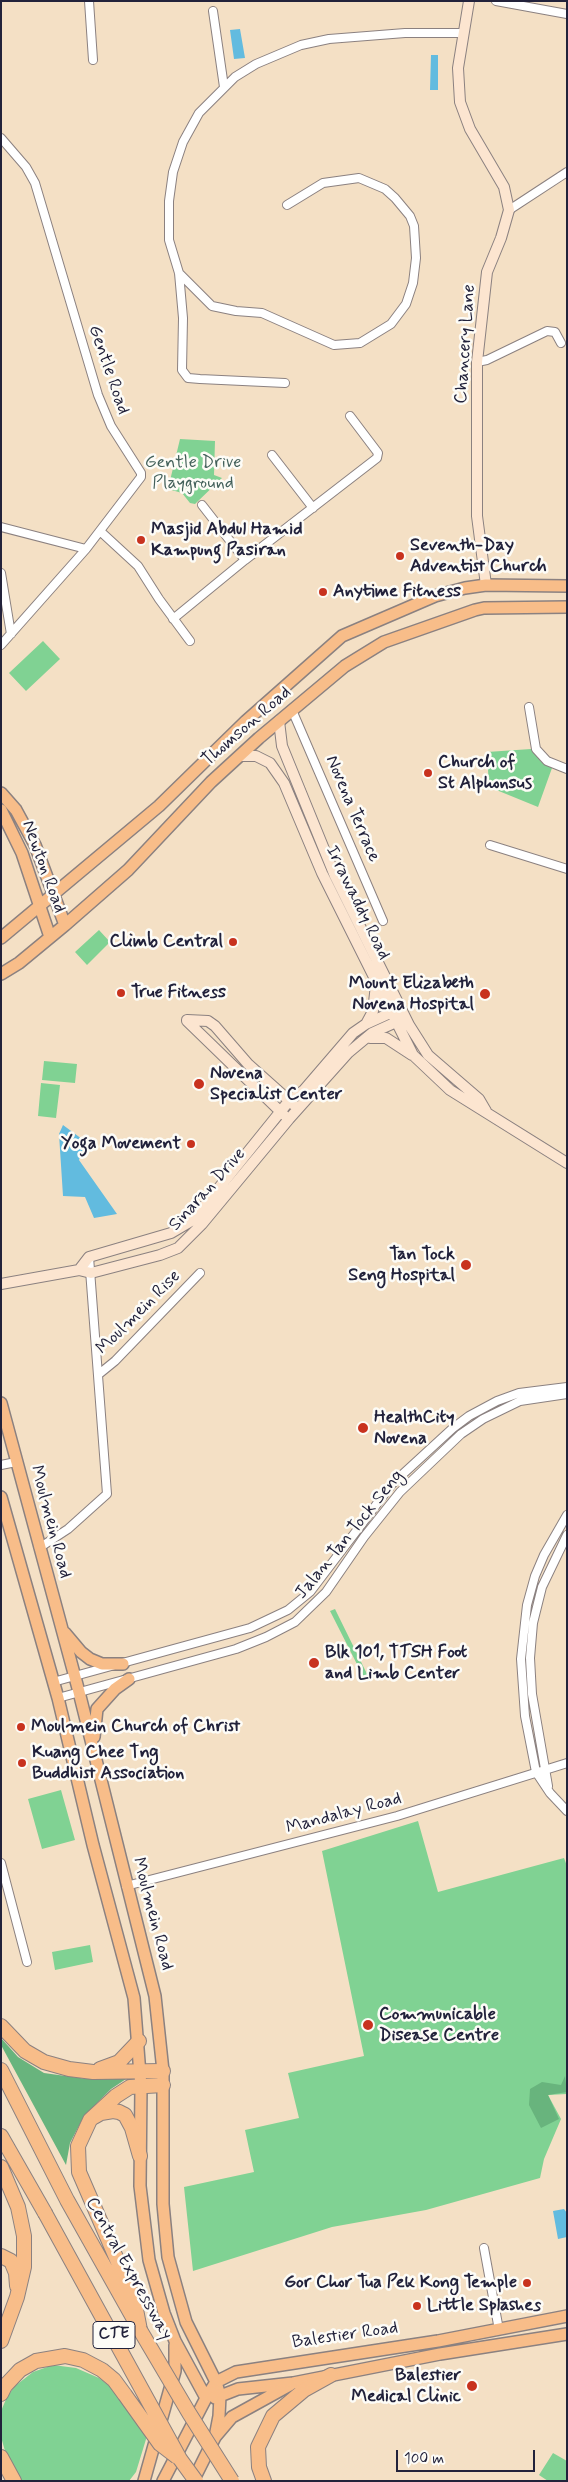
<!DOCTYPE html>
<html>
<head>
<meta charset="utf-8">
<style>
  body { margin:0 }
  #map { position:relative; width:568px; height:2482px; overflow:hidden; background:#f4e0c5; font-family:Mynerve,sans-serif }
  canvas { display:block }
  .frame { position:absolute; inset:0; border:2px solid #22223b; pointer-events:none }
  .scale { position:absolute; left:396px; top:2450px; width:139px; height:22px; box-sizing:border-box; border:2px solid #22223b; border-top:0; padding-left:6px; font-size:15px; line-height:18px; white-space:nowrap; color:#22223b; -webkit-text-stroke:4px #fdfcf7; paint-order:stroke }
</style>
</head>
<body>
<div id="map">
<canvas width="568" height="2482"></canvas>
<div class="frame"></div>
<div class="scale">100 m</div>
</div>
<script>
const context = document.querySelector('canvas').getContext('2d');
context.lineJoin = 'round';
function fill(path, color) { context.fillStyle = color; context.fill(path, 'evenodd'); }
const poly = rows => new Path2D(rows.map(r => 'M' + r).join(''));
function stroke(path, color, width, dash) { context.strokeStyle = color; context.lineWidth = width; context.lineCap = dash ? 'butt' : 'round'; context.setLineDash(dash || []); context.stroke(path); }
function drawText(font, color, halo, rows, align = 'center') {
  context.font = font + ' Mynerve,sans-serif'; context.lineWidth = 5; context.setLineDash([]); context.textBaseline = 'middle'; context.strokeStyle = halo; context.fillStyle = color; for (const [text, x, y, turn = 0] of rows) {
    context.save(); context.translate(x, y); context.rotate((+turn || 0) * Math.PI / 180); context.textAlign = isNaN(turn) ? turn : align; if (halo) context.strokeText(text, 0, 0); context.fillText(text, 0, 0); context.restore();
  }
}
fill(poly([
  [180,439,215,441,214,475,222,478,195,504,190,503,182,493,168,489],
  [43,641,60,659,26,691,9,673],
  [531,749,552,768,538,807,489,787,487,752],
  [99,930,110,942,87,965,75,952],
  [44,1061,77,1064,75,1083,42,1080],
  [41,1083,60,1085,56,1118,38,1116],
  [335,1609,368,1676,364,1678,330,1611],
  [61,1790,75,1840,42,1849,28,1799],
  [418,1821,438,1892,564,1858,567,1866,567,2094,548,2095,561,2119,544,2159,540,2178,426,2210,332,2227,193,2271,184,2187,254,2172,245,2130,299,2118,288,2073,364,2056,322,1851],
  [90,1945,93,1962,55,1970,52,1952],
  [53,2365,76,2368,99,2378,112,2388,147,2436,136,2472,129,2481,21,2481,9,2465,1,2437,1,2411,7,2397,15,2386,33,2372],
  [553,2453,567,2461,567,2481,548,2481,539,2475]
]), '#80d293');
fill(poly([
  [1,2038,18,2057,44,2073,87,2079,126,2079,111,2089,84,2116,70,2143,66,2165,1,2045],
  [565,2076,567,2092,548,2095,559,2119,541,2128,529,2105,530,2089,542,2082,561,2085]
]), '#68b47d');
fill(poly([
  [240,29,245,58,234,59,230,30],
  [431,55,438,55,438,90,430,90],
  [63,1125,86,1142,79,1160,117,1214,94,1218,85,1197,63,1196,59,1134],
  [564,2209,567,2213,567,2237,558,2239,553,2211]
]), '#62bbdf');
const street = poly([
  [89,1,93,60],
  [496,1,567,14],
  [213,11,224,87],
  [1,138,26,167,35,183,98,395,111,426,141,473,141,477,86,549,1,645],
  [509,210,567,172],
  [179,273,212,306,236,311,262,313,334,345,360,343,391,324,406,304,413,283,416,258,414,226,410,216,395,198,385,189,359,178,323,183,287,205],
  [477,362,487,360,547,331,555,332,561,343],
  [285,383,200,379,188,378,182,370,183,318,179,273,169,240,169,201,173,172,183,142,199,113,235,77,256,64,301,45,329,39,405,33,462,33],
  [272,455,313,508],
  [202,505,245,560],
  [1,527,86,549],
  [100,531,138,566,159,599,190,641],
  [1,573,11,634],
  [173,619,245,560,377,458,378,453,350,416],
  [529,707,536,749,547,761,567,769],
  [292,710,383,921],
  [490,845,567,869],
  [99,1374,115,1361,200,1273],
  [1,1465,16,1462],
  [567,1515,544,1555,535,1576,527,1605,521,1659,525,1716,536,1772,550,1793,567,1811],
  [39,1548,68,1529,107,1494,89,1257],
  [53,1682,250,1628,288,1610,310,1592,392,1484,453,1428,469,1416,497,1401,519,1393,567,1387],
  [58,1698,236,1649,266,1637,295,1622,326,1592,364,1537,400,1492,461,1434,483,1419,520,1401,567,1394],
  [548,1786,532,1694,530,1658,533,1623,542,1587,567,1535],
  [1,1863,27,1962],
  [126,1886,397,1816,567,1763],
  [484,2248,499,2330]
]);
const secondary = poly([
  [469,1,458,68,460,102,470,129,504,187,509,210,501,238,487,272,477,362,477,516,486,585],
  [279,721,282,746,335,876,409,1025,428,1055,479,1099,486,1111],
  [241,756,256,756,270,763,284,783,322,873,413,1055,450,1090,567,1163],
  [187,1020,208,1021,215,1026,248,1064,294,1105],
  [187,1021,284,1115],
  [366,1024,373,1011,376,985],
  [370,1038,386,1038,412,1055],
  [79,1270,89,1257,171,1233,193,1220,289,1101,304,1090,353,1033,366,1024,397,1010],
  [1,1284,79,1270,91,1273,160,1255,178,1248,202,1224,289,1119,348,1053,372,1033,405,1018]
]);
const primary = poly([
  [1,793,16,810,35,845,65,925],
  [1,810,22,853,50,937],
  [1,938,159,806,246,721,342,636,435,596,465,588,486,585,567,586],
  [1,974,19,963,65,925,128,870,211,782,259,738,345,666,384,642,475,610,484,608,567,607],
  [1,1403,79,1692,155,1996,163,2071,163,2204,168,2257,186,2322,216,2382,220,2396,219,2416,215,2437],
  [1,1497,58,1698,93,1845,134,1998,141,2087,140,2186,149,2260,164,2313,175,2341,206,2398],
  [65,1633,81,1652,90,1659,102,1664,123,1664],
  [94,1737,97,1709,115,1689,129,1679],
  [215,2398,238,2389,293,2383,440,2354,567,2334],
  [144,2481,175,2371,175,2345],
  [163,2481,206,2398,216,2382,236,2372,438,2341,567,2316],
  [193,2481,215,2437,232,2417,290,2385]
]);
const highway = poly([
  [1,2026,25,2051,44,2062,69,2069,93,2072,163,2071],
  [100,2069,119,2062,139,2041],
  [1,2070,67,2200,135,2321],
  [94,2117,101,2113,113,2111,119,2112,125,2115,132,2128,140,2156],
  [1,2136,45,2213],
  [1,2167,18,2207,24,2236,24,2267,17,2297,1,2341],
  [1,2256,11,2261,16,2273,17,2286],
  [140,2330,134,2299,79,2172,78,2146,90,2120,116,2096,130,2087,163,2085],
  [1,2394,5,2386,20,2370,36,2361,65,2356,83,2360,102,2370,114,2380,125,2395],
  [1,2457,14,2481],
  [264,2481,259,2467,258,2447,273,2416,304,2390,331,2375]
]);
stroke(street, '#8b8180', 10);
stroke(secondary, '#8b8180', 12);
stroke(primary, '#8b8180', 14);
stroke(highway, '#8b8180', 16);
stroke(street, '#fff', 8);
stroke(secondary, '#fce5d0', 10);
stroke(primary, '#f8bd89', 11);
stroke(highway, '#f8bd89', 14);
const highwayBridge = poly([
  [45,2213,180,2459,196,2481],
  [140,2330,189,2413,232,2481],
  [125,2395,160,2444,177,2457]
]);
stroke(highwayBridge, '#8b8180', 16, []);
stroke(highwayBridge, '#f8bd89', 14);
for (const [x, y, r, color] of [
  [141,540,5,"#c8321e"],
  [400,556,5,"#c8321e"],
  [323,592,5,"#c8321e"],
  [428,773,5,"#c8321e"],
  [233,942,5,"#c8321e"],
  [121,993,5,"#c8321e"],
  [485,994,6,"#c8321e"],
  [199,1084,6,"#c8321e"],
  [191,1144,5,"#c8321e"],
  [466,1265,6,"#c8321e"],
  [363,1428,6,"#c8321e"],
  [314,1663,6,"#c8321e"],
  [21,1727,5,"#c8321e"],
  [22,1763,5,"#c8321e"],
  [368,2025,6,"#c8321e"],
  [527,2283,5,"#c8321e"],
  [417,2306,5,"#c8321e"],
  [472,2386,6,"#c8321e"]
]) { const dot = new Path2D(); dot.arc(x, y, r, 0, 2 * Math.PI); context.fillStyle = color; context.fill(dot); stroke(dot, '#fdfcf7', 2); }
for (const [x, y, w] of [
  [114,2335,42]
]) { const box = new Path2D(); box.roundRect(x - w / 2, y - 13.5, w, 27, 4); context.fillStyle = '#fdfcf7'; context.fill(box); stroke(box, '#22223b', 1); }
drawText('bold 16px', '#22223b', null, [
  ["CTE",114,2335]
]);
drawText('18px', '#22223b', '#fdfcf7', [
  ["Chancery Lane",466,344,-86],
  ["Gentle Road",108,370,71],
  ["Thomson Road",247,727,-41],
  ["Novena Terrace",352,809,67],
  ["Newton Road",43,867,70],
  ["Irrawaddy Road",357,903,64],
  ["Sinaran Drive",208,1190,-48],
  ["Moulmein Rise",139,1313,-45],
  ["Moulmein Road",50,1522,75],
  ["Jalan Tan Tock Seng",350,1535,-51],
  ["Mandalay Road",344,1814,-15],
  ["Moulmein Road",152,1914,75],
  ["Central Expressway",128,2269,61],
  ["Balestier Road",345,2336,-8]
]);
drawText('18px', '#43605a', '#fdfcf7', [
  ["Gentle Drive",193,463],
  ["Playground",193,484]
]);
drawText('bold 18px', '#22223b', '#fdfcf7', [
  ["Masjid Abdul Hamid",151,530],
  ["Kampung Pasiran",151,551],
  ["Seventh-Day",410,546],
  ["Adventist Church",410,567],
  ["Anytime Fitness",333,592],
  ["Church of",438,763],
  ["St Alphonsus",438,784],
  ["Climb Central",223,942,"right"],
  ["Mount Elizabeth",474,984,"right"],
  ["Novena Hospital",474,1005,"right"],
  ["True Fitness",131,993],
  ["Novena",210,1074],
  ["Specialist Center",210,1095],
  ["Yoga Movement",181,1144,"right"],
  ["Tan Tock",455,1255,"right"],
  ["Seng Hospital",455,1276,"right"],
  ["HealthCity",374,1418],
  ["Novena",374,1439],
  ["Blk 101, TTSH Foot",325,1653],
  ["and Limb Center",325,1674],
  ["Moulmein Church of Christ",31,1727],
  ["Kuang Chee Tng",32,1753],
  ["Buddhist Association",32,1774],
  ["Communicable",379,2015],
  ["Disease Centre",379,2036],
  ["Gor Chor Tua Pek Kong Temple",517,2283,"right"],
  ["Little Splashes",427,2306],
  ["Balestier",461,2376,"right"],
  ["Medical Clinic",461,2397,"right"]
], 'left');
</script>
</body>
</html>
